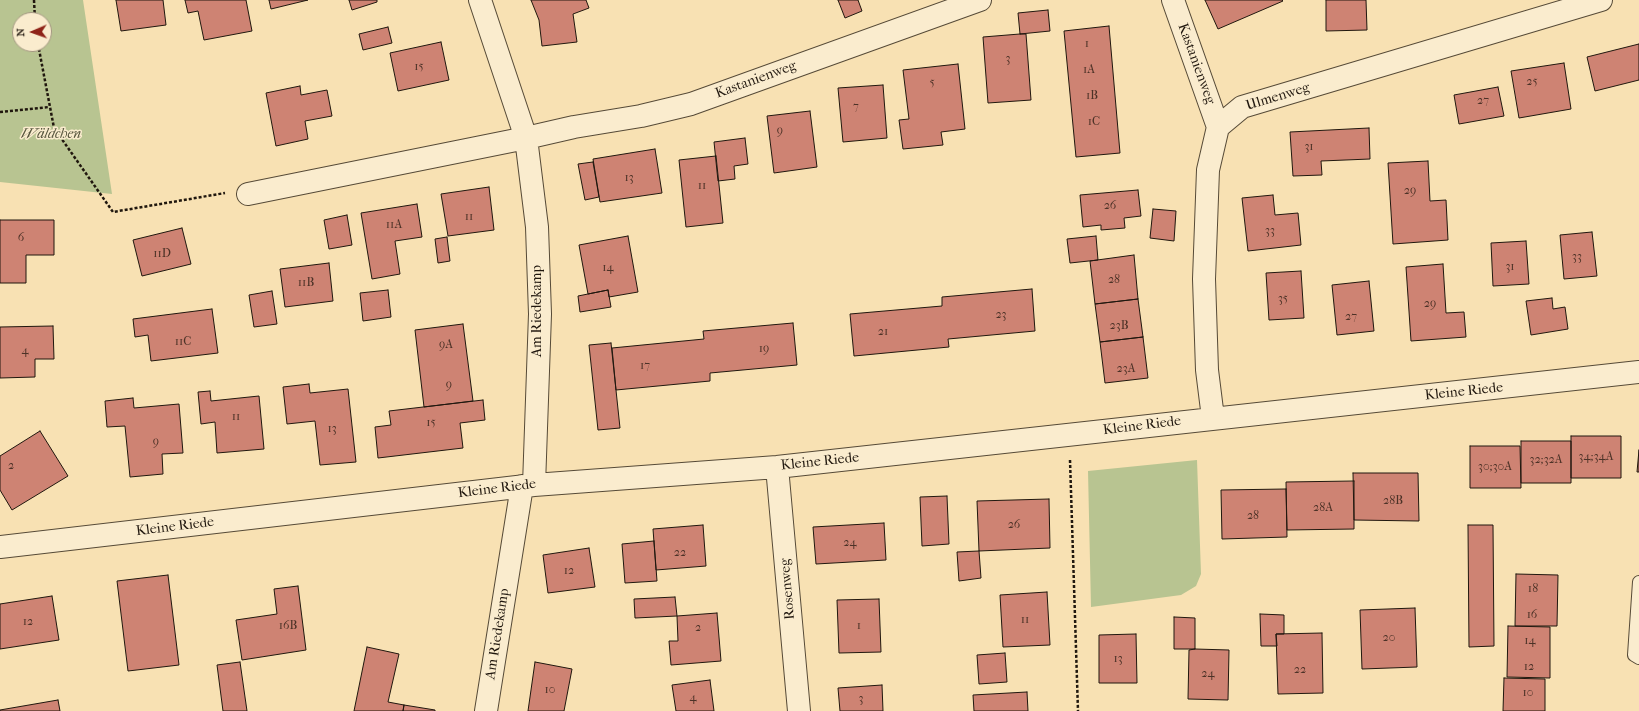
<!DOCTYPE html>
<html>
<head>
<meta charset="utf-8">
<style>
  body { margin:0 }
  #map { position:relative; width:1639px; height:711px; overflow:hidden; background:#f8e1b3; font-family:"IM FELL French Canon",serif }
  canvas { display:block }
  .north { position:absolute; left:12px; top:12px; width:40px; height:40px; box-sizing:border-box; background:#faecce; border:1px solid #a39781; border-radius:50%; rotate:268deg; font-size:11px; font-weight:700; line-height:16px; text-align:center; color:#20170e }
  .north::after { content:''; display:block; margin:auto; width:14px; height:18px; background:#8f2418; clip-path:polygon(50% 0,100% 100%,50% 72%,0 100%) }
</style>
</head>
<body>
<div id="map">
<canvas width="1639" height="711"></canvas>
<div class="north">N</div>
</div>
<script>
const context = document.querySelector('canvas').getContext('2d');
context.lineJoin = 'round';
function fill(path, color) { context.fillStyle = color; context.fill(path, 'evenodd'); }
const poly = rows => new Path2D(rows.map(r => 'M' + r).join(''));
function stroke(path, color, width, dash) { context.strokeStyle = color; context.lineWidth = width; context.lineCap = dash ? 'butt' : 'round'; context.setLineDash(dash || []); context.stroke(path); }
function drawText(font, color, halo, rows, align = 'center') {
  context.font = font + ' "IM FELL French Canon",serif'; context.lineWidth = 3; context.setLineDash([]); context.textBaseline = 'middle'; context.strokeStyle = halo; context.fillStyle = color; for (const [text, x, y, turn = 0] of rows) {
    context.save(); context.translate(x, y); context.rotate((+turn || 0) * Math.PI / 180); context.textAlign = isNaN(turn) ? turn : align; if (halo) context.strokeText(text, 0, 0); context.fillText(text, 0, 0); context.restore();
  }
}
fill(poly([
  [0,0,83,0,112,194,0,182],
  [20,20,44,20,44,44,20,44],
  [1197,460,1201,574,1196,586,1181,595,1091,607,1088,471]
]), '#b8c491');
const building = poly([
  [116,0,163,0,166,25,121,31,116,0],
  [185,0,246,0,252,31,204,40,198,11,188,13,185,0],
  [269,0,308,0,271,9,269,0],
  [349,0,377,0,377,2,352,10,349,0],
  [531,0,586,0,589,8,573,14,577,42,542,46,539,20,531,0],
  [838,0,858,0,862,11,845,18,838,0],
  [1205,0,1282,0,1283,1,1218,29,1205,0],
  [1326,0,1366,0,1367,30,1326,31,1326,0],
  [1048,10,1050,31,1020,34,1018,13,1048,10],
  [1109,26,1120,153,1076,157,1064,31,1109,26],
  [388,27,392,43,363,50,359,34,388,27],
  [1020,34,1026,34,1031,100,988,103,983,37,1020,34],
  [441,42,449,80,398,91,390,53,441,42],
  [1639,44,1639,80,1595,91,1587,57,1639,44],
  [1564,63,1571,109,1519,118,1511,71,1564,63],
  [958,64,965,129,941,132,943,145,903,149,899,120,909,119,903,70,958,64],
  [883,85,887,138,843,142,838,88,883,85],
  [300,86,301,95,327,90,332,116,305,121,308,139,276,146,266,93,300,86],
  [1498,87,1504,116,1459,124,1454,95,1498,87],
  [810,111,817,167,774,173,767,116,810,111],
  [1369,128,1370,159,1321,161,1322,175,1293,176,1290,132,1369,128],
  [745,138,748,164,734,166,735,179,718,181,714,142,745,138],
  [655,149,662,193,600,202,593,159,655,149],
  [716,156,723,223,686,227,679,160,716,156],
  [1428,161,1430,201,1446,200,1448,240,1393,244,1388,163,1428,161],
  [593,162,599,197,585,200,578,164,593,162],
  [489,187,494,230,448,236,441,194,489,187],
  [1138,190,1141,216,1124,218,1125,228,1101,230,1101,225,1083,227,1080,195,1138,190],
  [1273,195,1275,215,1298,213,1301,245,1248,251,1242,198,1273,195],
  [417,204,422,237,395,241,400,274,372,279,361,213,417,204],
  [1153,209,1176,211,1174,241,1150,238,1153,209],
  [347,215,352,245,329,249,324,220,347,215],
  [0,220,54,220,54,255,26,255,26,283,0,283,0,220],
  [182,228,191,264,142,276,133,240,182,228],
  [1592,232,1597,276,1564,279,1560,235,1592,232],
  [628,236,638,292,609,297,608,290,588,294,579,245,628,236],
  [1096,236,1098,260,1070,263,1067,239,1096,236],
  [447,237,450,261,438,263,435,239,447,237],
  [1526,241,1529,284,1493,286,1491,243,1526,241],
  [1134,255,1138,299,1095,304,1090,261,1134,255],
  [329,263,333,301,285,307,280,269,329,263],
  [1443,264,1446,313,1464,312,1466,337,1411,341,1406,267,1443,264],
  [1301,271,1304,318,1269,320,1266,273,1301,271],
  [1369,281,1374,331,1337,335,1332,285,1369,281],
  [1032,289,1035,331,948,339,949,347,854,356,850,314,942,306,942,297,1032,289],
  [388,290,391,317,363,321,360,293,388,290],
  [608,290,611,307,580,312,578,296,608,290],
  [272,291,277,324,254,327,249,295,272,291],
  [1552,298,1553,309,1565,307,1568,329,1531,335,1526,301,1552,298],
  [1138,299,1143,337,1100,342,1095,304,1138,299],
  [212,309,218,353,151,361,148,335,135,337,133,319,212,309],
  [793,323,797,365,710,373,710,381,616,390,612,348,704,339,703,331,793,323],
  [463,324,473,401,424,407,415,330,463,324],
  [53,326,54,359,35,359,35,377,0,378,0,327,53,326],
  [1143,337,1148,378,1105,383,1100,342,1143,337],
  [611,343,620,428,598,430,589,345,611,343],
  [309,384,310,393,348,389,356,462,320,465,315,421,287,424,283,387,309,384],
  [210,391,211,401,259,396,264,449,217,453,215,422,201,424,198,392,210,391],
  [133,398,134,408,179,404,183,453,162,454,163,474,130,477,125,426,107,427,105,401,133,398],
  [483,400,485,420,460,423,463,448,378,458,375,427,391,425,389,411,483,400],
  [40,431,68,476,12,510,0,490,0,456,40,431],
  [1571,436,1621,436,1621,478,1571,478,1571,436],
  [1521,441,1571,441,1571,483,1521,483,1521,441],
  [1470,446,1520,446,1521,488,1470,488,1470,446],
  [1639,450,1639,472,1637,472,1639,450],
  [1353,473,1418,473,1419,521,1354,520,1353,473],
  [1354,481,1354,529,1287,530,1286,482,1354,481],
  [1286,489,1287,537,1222,539,1221,490,1286,489],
  [947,496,949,544,922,546,920,497,947,496],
  [1049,499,1050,548,979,551,977,501,1049,499],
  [884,523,886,560,816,564,813,527,884,523],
  [703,525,706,566,656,570,653,529,703,525],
  [1468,525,1493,525,1494,646,1469,647,1468,525],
  [654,541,657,581,625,583,622,544,654,541],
  [589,548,595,587,548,593,543,555,589,548],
  [979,551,981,578,959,581,957,552,979,551],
  [1516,574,1558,575,1557,626,1515,626,1516,574],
  [168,575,179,665,128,671,117,581,168,575],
  [298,586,306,650,242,660,236,620,277,614,274,589,298,586],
  [1047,592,1050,645,1003,647,1000,595,1047,592],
  [52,596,59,640,0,649,0,604,52,596],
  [675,597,677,616,635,618,634,599,675,597],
  [879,599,881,652,839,653,837,600,879,599],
  [1415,608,1417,667,1362,669,1360,610,1415,608],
  [717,613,721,661,671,665,669,641,678,641,677,616,717,613],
  [1260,614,1284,615,1284,634,1276,634,1277,646,1261,646,1260,614],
  [1174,617,1195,618,1195,649,1174,649,1174,617],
  [1508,626,1550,627,1550,678,1507,677,1508,626],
  [1322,633,1323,693,1278,694,1276,634,1322,633],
  [1136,634,1137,683,1099,683,1099,635,1136,634],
  [367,647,399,654,388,702,404,705,403,711,354,711,367,647],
  [1195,649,1229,650,1228,700,1188,699,1189,650,1195,649],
  [1005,653,1007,682,979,684,977,655,1005,653],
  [240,662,247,711,223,711,217,665,240,662],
  [535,662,572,669,564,711,528,711,535,662],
  [1504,678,1545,679,1545,711,1503,711,1504,678],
  [710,680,714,711,676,711,672,685,710,680],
  [882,685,883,711,840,711,838,688,882,685],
  [1027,692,1028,711,974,711,973,695,1027,692],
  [58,700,60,711,0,711,0,710,58,700],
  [404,705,435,710,435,711,403,711,404,705]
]);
fill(building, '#ce8373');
stroke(building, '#20170e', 1);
const lane = poly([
  [1639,582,1634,655,1639,658]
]);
const street = poly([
  [480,0,526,138,537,227,540,314,534,485],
  [1173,0,1218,127],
  [248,194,526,138,574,127,641,116,691,104,980,0],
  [1213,418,1207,370,1204,279,1208,170,1218,127,1242,107,1601,0],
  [777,467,799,711],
  [0,547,534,485,777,467,1639,372],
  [486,711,522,486]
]);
stroke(lane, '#564a37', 14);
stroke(street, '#564a37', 24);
stroke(poly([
  [34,0,35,20],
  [38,44,54,128,113,212,225,193],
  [0,112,49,107],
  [1070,460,1078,711]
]), '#20170e', 2.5, [3, 2]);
stroke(lane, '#faecce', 12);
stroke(street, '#faecce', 22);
drawText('12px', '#4c3227', null, [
  ["1",1087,44],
  ["3",1008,59],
  ["15",419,67],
  ["1A",1089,70],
  ["25",1532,82],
  ["5",932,83],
  ["1B",1092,96],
  ["27",1483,101],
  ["7",856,107],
  ["1C",1094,122],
  ["9",780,131],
  ["31",1309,147],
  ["13",629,178],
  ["11",702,186],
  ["29",1410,191],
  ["26",1110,206],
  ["11",469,217],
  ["11A",394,225],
  ["33",1270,231],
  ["6",21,238],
  ["11D",162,254],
  ["33",1577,257],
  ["31",1510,267],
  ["14",608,268],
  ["28",1114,280],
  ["11B",306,283],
  ["35",1283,299],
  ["29",1430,304],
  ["23",1001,315],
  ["27",1351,317],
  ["23B",1119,326],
  ["21",883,332],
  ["11C",183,342],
  ["9A",446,345],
  ["19",764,349],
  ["4",25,351],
  ["17",645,366],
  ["23A",1126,369],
  ["9",449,385],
  ["11",236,417],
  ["15",431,423],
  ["13",332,429],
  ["9",156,442],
  ["34;34A",1596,457],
  ["32;32A",1546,460],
  ["2",11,466],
  ["30;30A",1495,467],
  ["28B",1393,501],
  ["28A",1323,508],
  ["28",1253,516],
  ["26",1014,525],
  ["24",850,543],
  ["22",680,553],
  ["12",569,571],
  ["18",1533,589],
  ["16",1532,615],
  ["11",1025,620],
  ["12",28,622],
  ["16B",288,626],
  ["1",859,626],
  ["2",698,628],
  ["20",1389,638],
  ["14",1530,641],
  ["13",1118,659],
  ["12",1529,667],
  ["22",1300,670],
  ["24",1208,674],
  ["10",550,690],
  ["10",1528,693],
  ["4",693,698],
  ["3",861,699]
]);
drawText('14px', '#20170e', '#faecce', [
  ["Kastanienweg",1196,64,70],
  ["Kastanienweg",756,80,-20],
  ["Ulmenweg",1278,97,-17],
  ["Am Riedekamp",538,311,-90],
  ["Kleine Riede",1464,392,-6],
  ["Kleine Riede",1142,426,-7],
  ["Kleine Riede",820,462,-6],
  ["Kleine Riede",497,489,-7],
  ["Kleine Riede",175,527,-7],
  ["Rosenweg",788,589,-95],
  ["Am Riedekamp",498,634,-81]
]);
drawText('italic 14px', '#55543c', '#faecce', [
  ["Wäldchen",51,135]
]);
</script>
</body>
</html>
